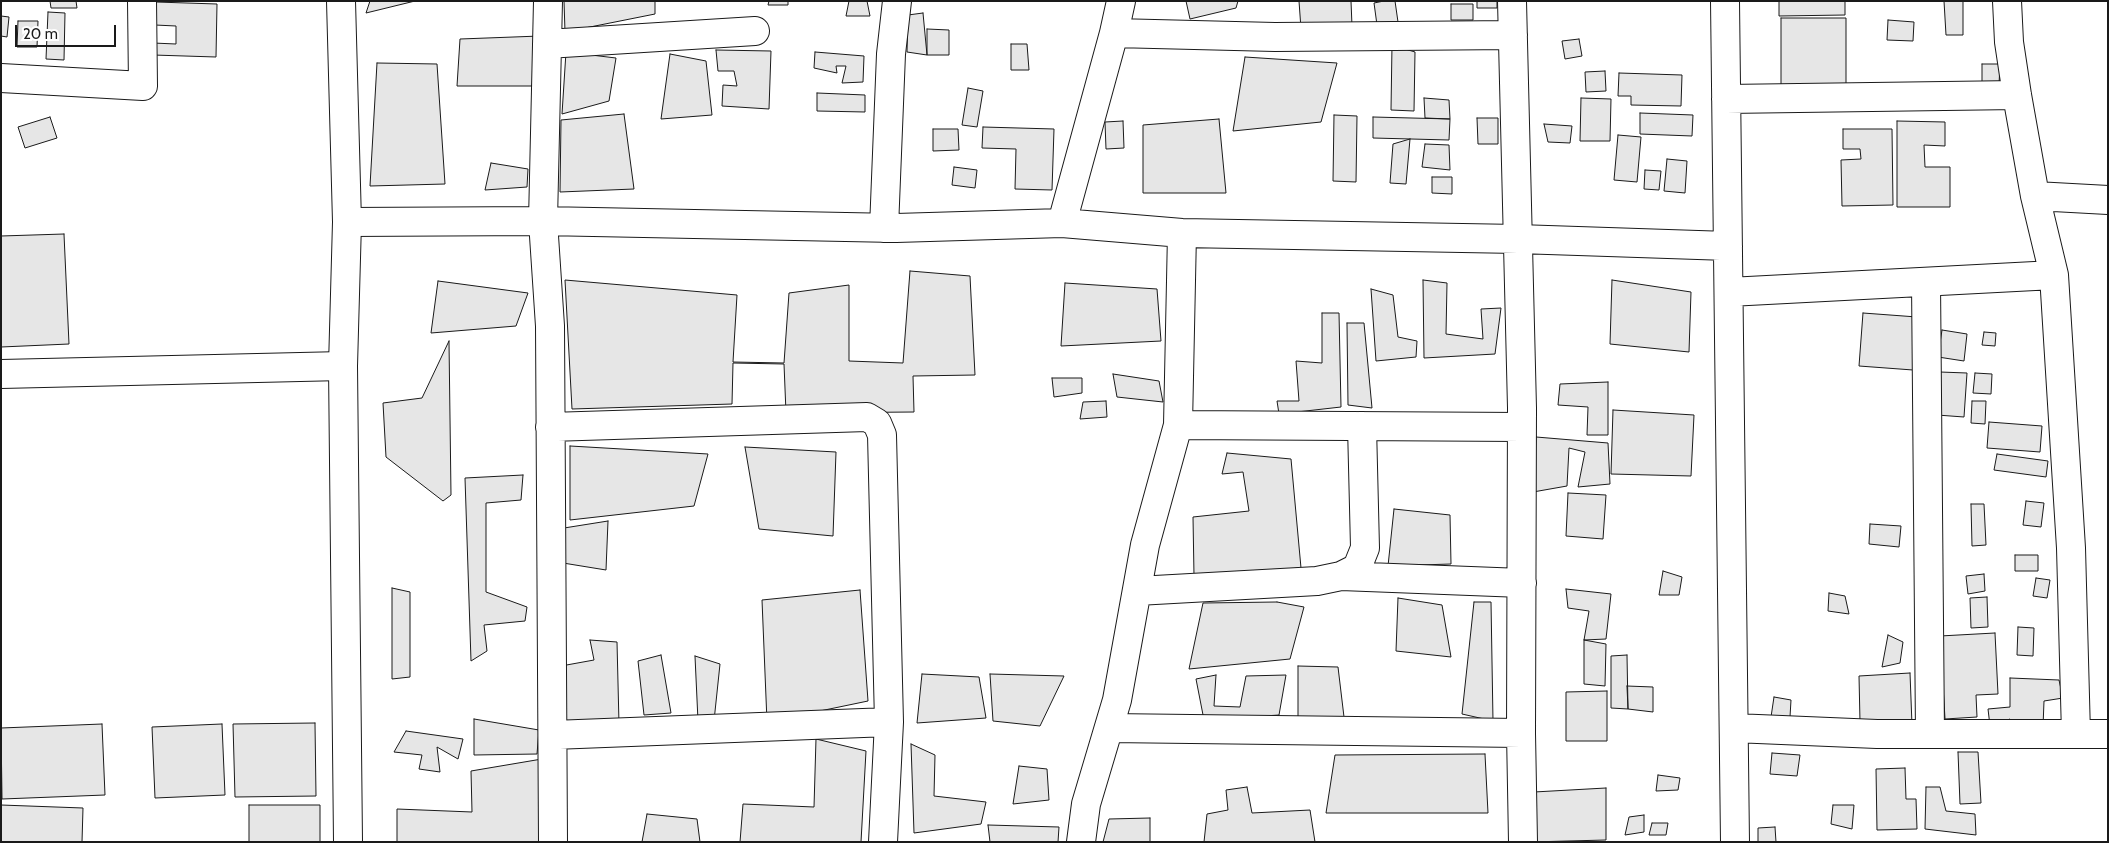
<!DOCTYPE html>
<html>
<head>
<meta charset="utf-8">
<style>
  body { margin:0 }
  #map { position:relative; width:2109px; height:843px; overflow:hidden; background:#fff; font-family:Cabin,sans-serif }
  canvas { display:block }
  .frame { position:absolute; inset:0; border:2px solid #1a1a1a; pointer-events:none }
  .scale { position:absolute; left:15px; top:25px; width:101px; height:22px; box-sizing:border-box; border:2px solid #1a1a1a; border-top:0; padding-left:6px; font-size:15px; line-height:18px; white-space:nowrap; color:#1a1a1a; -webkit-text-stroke:4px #fff; paint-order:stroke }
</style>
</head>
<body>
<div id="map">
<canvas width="2109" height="843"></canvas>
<div class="frame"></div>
<div class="scale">20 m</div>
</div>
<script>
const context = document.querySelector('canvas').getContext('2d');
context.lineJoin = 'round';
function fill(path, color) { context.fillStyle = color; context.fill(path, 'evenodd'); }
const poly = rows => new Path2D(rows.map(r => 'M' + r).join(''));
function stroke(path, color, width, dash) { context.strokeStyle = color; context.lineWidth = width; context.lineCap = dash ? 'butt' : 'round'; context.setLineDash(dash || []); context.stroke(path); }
const building = poly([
  [50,1,76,1,77,8,51,8,50,1],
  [370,1,415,1,366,13,370,1],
  [564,1,655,1,655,14,565,32,564,1],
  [769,1,788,1,788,5,768,5,769,1],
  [849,1,867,1,870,16,846,16,849,1],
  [1186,1,1238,1,1236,8,1190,19,1186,1],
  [1299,1,1351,1,1352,26,1301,29,1299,1],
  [1384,1,1395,1,1398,22,1377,25,1374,3,1384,1],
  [1477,1,1497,1,1497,8,1477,8,1477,1],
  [1779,1,1845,1,1845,15,1779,16,1779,1],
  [1944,1,1963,1,1963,35,1946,35,1944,1],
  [156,2,217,4,216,57,153,55,153,43,176,44,176,26,155,25,156,2],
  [1451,4,1473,4,1473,20,1451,20,1451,4],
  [48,12,65,13,64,60,46,59,48,12],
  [923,13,927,55,907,52,908,15,923,13],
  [1,16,9,17,7,37,1,36,1,16],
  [1781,18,1846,18,1846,88,1781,87,1781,18],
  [1888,20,1914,22,1913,41,1887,40,1888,20],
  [18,21,38,21,37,47,17,47,18,21],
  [927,29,949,30,949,55,927,55,927,29],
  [540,36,532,86,457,86,460,39,540,36],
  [1579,39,1582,56,1565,59,1562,41,1579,39],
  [1011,44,1027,44,1029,70,1011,70,1011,44],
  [1392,45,1415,52,1414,111,1391,110,1392,45],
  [716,50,771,51,769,109,722,106,723,85,737,86,734,71,718,71,716,50],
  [566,52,616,58,609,101,562,114,566,52],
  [815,52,864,56,863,82,842,83,846,66,836,66,837,73,814,68,815,52],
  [670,54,706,61,712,115,661,119,670,54],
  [1245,57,1337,63,1321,122,1233,131,1245,57],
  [377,63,437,64,445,184,370,186,377,63],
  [1982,64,2000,64,1999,85,1982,87,1982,64],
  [1605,71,1606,91,1586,92,1585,72,1605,71],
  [1619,73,1682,75,1681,106,1631,105,1631,96,1618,96,1619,73],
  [968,88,983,91,977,127,962,125,968,88],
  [817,93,865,95,865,112,817,111,817,93],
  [1424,98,1449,100,1450,119,1425,118,1424,98],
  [1581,98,1611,99,1610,141,1580,141,1581,98],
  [1640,113,1693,115,1692,136,1640,134,1640,113],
  [624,114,634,189,560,192,561,120,624,114],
  [1334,115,1357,116,1356,182,1333,181,1334,115],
  [50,117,57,138,25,148,18,127,50,117],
  [1373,117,1450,119,1449,140,1373,138,1373,117],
  [1477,118,1498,118,1498,144,1478,144,1477,118],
  [1219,119,1226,193,1143,193,1143,125,1219,119],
  [1123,121,1124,148,1106,149,1105,122,1123,121],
  [1897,121,1945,122,1945,146,1924,145,1925,167,1950,167,1950,207,1897,207,1897,121],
  [1544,124,1572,126,1570,143,1548,142,1544,124],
  [983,127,1054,129,1052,190,1015,189,1016,149,982,148,983,127],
  [933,129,958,129,959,150,933,151,933,129],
  [1843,129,1892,129,1893,205,1842,206,1841,160,1861,159,1860,149,1843,149,1843,129],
  [1618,135,1641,137,1637,182,1614,180,1618,135],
  [1410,139,1406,184,1390,183,1393,144,1410,139],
  [1425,144,1449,145,1450,170,1422,167,1425,144],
  [1667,159,1687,161,1685,193,1664,191,1667,159],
  [491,163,528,169,527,187,485,190,491,163],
  [954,167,977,170,975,188,952,185,954,167],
  [1645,170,1661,171,1659,190,1644,189,1645,170],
  [1432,177,1452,177,1452,194,1432,193,1432,177],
  [64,234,69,344,1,347,1,236,64,234],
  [910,271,970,276,975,375,913,376,914,412,786,413,784,364,733,363,732,404,572,409,565,280,737,295,733,362,784,363,789,293,849,285,849,361,903,363,910,271],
  [1423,280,1447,283,1446,334,1483,339,1481,309,1501,308,1495,354,1424,358,1423,280],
  [1612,280,1691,292,1689,352,1610,344,1612,280],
  [438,281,528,293,516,326,431,333,438,281],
  [1065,283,1157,289,1161,341,1061,346,1065,283],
  [1371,289,1393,295,1398,337,1417,341,1416,357,1376,361,1371,289],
  [1322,313,1339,313,1341,407,1279,414,1277,401,1299,401,1296,361,1322,363,1322,313],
  [1863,313,1917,317,1913,370,1859,366,1863,313],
  [1347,323,1364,323,1372,408,1348,405,1347,323],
  [1942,330,1967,334,1964,361,1938,357,1942,330],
  [1984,332,1996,333,1995,346,1982,345,1984,332],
  [449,341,451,495,443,501,386,457,383,403,422,398,449,341],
  [1940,372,1967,373,1964,417,1937,415,1940,372],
  [1975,373,1992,374,1991,394,1973,393,1975,373],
  [1113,374,1159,381,1163,402,1117,397,1113,374],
  [1052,378,1082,378,1082,393,1054,397,1052,378],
  [1608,382,1608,435,1587,435,1588,407,1558,405,1560,384,1608,382],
  [1106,401,1107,417,1080,419,1083,402,1106,401],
  [1972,401,1986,401,1985,424,1971,423,1972,401],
  [1613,410,1694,415,1691,476,1611,474,1613,410],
  [1989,422,2042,426,2040,452,1987,448,1989,422],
  [1536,437,1608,443,1610,484,1578,487,1585,452,1569,448,1567,486,1533,492,1536,437],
  [570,446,708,454,694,506,570,520,570,446],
  [745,447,836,452,833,536,759,529,745,447],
  [1227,453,1291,459,1301,568,1194,576,1193,517,1249,511,1243,472,1222,474,1227,453],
  [1997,454,2048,461,2046,477,1994,470,1997,454],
  [523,475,521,500,486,503,486,592,527,607,525,621,484,625,487,651,471,661,465,478,523,475],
  [1568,493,1606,495,1603,539,1566,536,1568,493],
  [2026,501,2044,503,2041,527,2023,525,2026,501],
  [1971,504,1984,504,1986,545,1972,546,1971,504],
  [1394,509,1450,515,1451,564,1388,566,1394,509],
  [608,521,606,570,563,563,564,528,608,521],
  [1870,524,1901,526,1899,547,1869,544,1870,524],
  [2015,555,2038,555,2038,571,2015,571,2015,555],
  [1663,571,1682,577,1679,595,1659,595,1663,571],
  [1984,574,1985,591,1968,594,1966,576,1984,574],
  [2036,578,2050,580,2047,598,2033,596,2036,578],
  [392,588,410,592,410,677,392,679,392,588],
  [1566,589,1611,594,1606,639,1584,640,1589,611,1568,608,1566,589],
  [860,590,868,701,767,722,762,600,860,590],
  [1829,593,1845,596,1849,614,1828,611,1829,593],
  [1987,597,1988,627,1971,628,1970,598,1987,597],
  [1398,598,1442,605,1451,657,1396,651,1398,598],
  [1277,602,1304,607,1290,659,1189,669,1203,603,1277,602],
  [1474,602,1491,602,1493,721,1462,714,1474,602],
  [2018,627,2034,628,2033,656,2017,655,2018,627],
  [1995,633,1998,694,1976,695,1977,717,1945,719,1940,636,1995,633],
  [1888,635,1903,642,1900,663,1882,667,1888,635],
  [590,640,617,642,619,724,565,723,561,666,594,660,590,640],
  [1584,640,1606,644,1605,686,1584,684,1584,640],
  [661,655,671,713,644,715,638,661,661,655],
  [1627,655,1628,709,1611,708,1611,656,1627,655],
  [695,656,720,664,714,721,698,721,695,656],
  [1298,666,1338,667,1344,717,1298,717,1298,666],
  [1910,673,1912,725,1860,722,1859,676,1910,673],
  [922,674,979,677,986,718,917,723,922,674],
  [990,674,1064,676,1040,726,993,721,990,674],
  [1216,675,1214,706,1240,707,1246,676,1286,675,1279,715,1204,720,1196,679,1216,675],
  [2010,678,2059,680,2063,698,2044,701,2043,727,2008,727,2010,719,1990,726,1988,709,2010,707,2010,678],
  [1627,686,1653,687,1653,712,1628,709,1627,686],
  [1607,691,1607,741,1566,741,1566,692,1607,691],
  [1774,697,1791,700,1790,717,1771,717,1774,697],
  [474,719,539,730,537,754,474,755,474,719],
  [315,723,316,796,235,797,233,724,315,723],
  [102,724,105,795,2,799,1,728,102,724],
  [222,724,225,795,155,798,152,727,222,724],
  [406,731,463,739,458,759,437,747,440,772,419,769,422,755,394,752,406,731],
  [816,739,866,751,861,842,740,842,743,804,814,807,816,739],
  [911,744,935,755,934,796,986,802,981,824,914,833,911,744],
  [1958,752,1978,752,1981,803,1960,804,1958,752],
  [1772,753,1800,755,1797,776,1770,774,1772,753],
  [1485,754,1488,813,1326,813,1335,755,1485,754],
  [542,759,539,842,397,842,397,809,472,812,471,771,542,759],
  [1019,766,1047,769,1049,800,1013,804,1019,766],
  [1905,768,1906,799,1916,799,1917,829,1877,830,1876,769,1905,768],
  [1658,775,1680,778,1678,790,1656,791,1658,775],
  [1247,787,1252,813,1310,810,1315,842,1204,842,1207,814,1228,810,1226,790,1247,787],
  [1926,787,1940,787,1946,811,1975,814,1976,835,1925,829,1926,787],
  [1606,788,1606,840,1530,842,1534,792,1606,788],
  [1,805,83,808,82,842,1,842,1,805],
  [249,805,320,805,320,842,249,842,249,805],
  [1833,805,1854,805,1852,829,1831,824,1833,805],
  [647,814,697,819,700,842,642,842,647,814],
  [1644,815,1644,832,1625,835,1629,817,1644,815],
  [1150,818,1150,842,1103,842,1109,819,1150,818],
  [1652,823,1668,823,1666,835,1649,835,1652,823],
  [988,825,1059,827,1058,842,990,842,988,825],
  [1775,827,1776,842,1758,842,1758,828,1775,827]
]);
fill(building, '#e6e6e6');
stroke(building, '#1a1a1a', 1);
const street = poly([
  [548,1,543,221,550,326,553,842],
  [1512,1,1522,408,1521,733,1523,842],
  [1725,1,1735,842],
  [2007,1,2009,42,2017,95,2035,196,2054,275,2071,548,2076,734],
  [1114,33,1275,37,1513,35],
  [547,44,755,31],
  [1,78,143,86,142,1],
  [1726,99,2017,95],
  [2035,196,2108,200],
  [347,222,543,221,896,228,1062,223,1182,233,1518,239,1728,246],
  [1062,223,1114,33,1121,1],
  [884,228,891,54,897,1],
  [1926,282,1930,734],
  [1729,292,2054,275],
  [1,374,343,366],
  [1178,425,1522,427],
  [550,427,867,417,877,423,882,435,889,722,883,842],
  [1341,576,1522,583],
  [1137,591,1317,581,1341,576,1357,568,1365,548,1362,426],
  [1109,728,1521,733],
  [1734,728,1877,734,2108,734],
  [553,735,889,722],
  [1081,842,1086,804,1117,700,1145,545,1178,425,1182,233]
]);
const secondary = poly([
  [341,1,347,222,343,366,348,842]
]);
stroke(street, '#1a1a1a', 30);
stroke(secondary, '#1a1a1a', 30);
stroke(street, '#fff', 28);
stroke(secondary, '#fff', 28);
</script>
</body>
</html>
